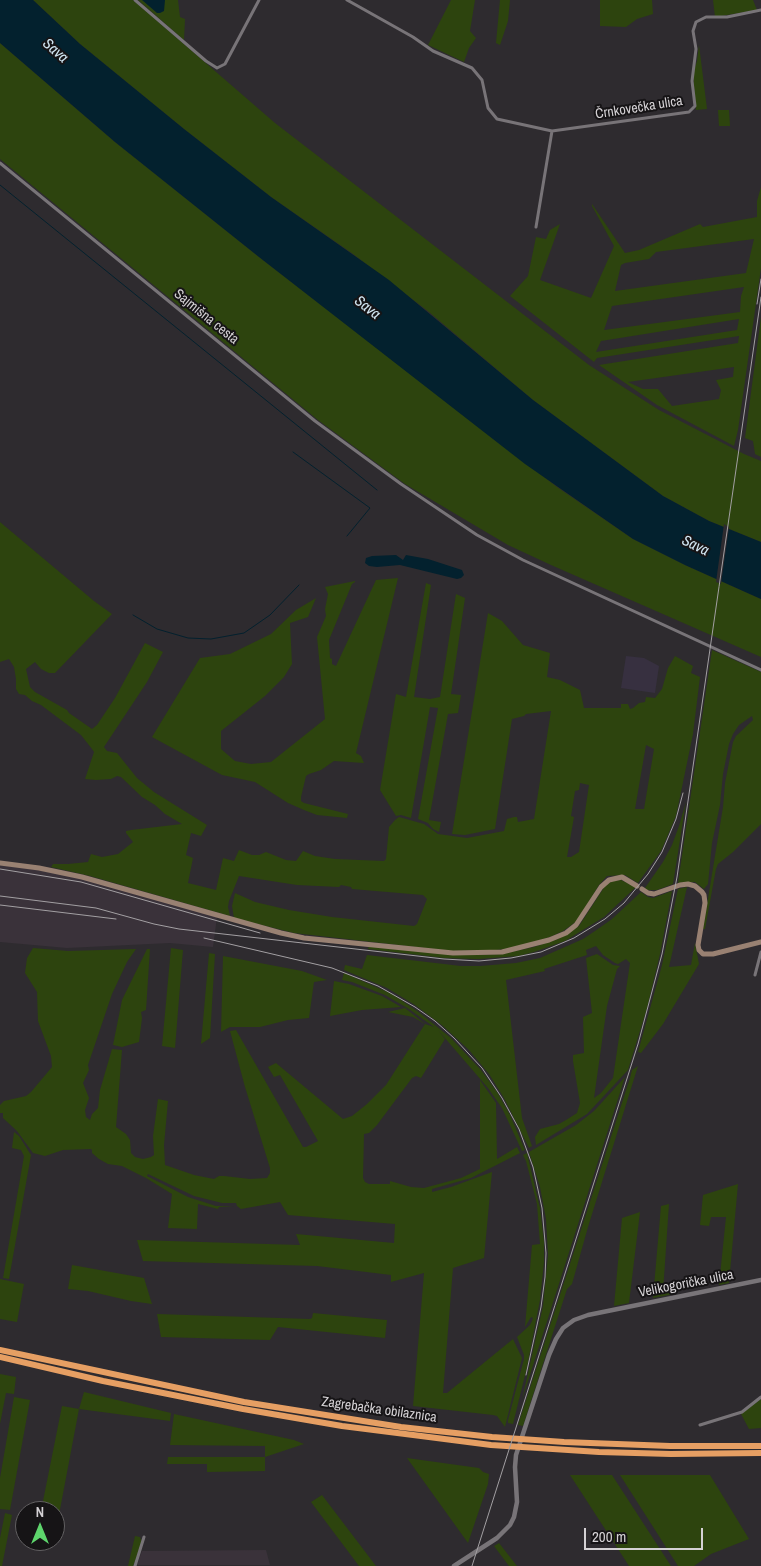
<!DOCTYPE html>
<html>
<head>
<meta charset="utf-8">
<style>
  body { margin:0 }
  #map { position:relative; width:761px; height:1566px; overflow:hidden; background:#2e2b2f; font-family:"Archivo Narrow",sans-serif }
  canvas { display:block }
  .north { position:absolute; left:15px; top:1501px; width:50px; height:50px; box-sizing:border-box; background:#161416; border:1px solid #626062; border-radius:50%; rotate:0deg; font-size:14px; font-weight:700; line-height:20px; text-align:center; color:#d4d1d4 }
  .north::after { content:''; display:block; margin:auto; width:18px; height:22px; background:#5ed56c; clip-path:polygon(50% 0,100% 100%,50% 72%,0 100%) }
  .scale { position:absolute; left:584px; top:1528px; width:119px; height:22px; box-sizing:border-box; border:2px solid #d4d1d4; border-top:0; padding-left:6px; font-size:15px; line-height:18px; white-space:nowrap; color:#d4d1d4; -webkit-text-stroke:4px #161416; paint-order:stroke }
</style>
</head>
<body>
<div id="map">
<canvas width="761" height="1566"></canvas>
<div class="north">N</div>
<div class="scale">200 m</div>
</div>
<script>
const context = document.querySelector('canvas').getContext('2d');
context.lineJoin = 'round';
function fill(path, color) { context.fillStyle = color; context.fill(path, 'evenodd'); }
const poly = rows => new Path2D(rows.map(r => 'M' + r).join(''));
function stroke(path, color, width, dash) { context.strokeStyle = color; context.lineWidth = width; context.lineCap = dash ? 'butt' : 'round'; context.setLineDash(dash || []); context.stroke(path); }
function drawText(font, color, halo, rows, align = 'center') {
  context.font = font + ' "Archivo Narrow",sans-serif'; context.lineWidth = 4; context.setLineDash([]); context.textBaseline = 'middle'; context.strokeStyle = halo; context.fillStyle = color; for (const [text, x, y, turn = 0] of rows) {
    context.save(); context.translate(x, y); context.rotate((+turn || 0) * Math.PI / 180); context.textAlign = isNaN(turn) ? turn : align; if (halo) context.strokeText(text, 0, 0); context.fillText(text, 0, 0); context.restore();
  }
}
fill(poly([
  [0,865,38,870,85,879,217,917,213,947,170,943,67,948,0,942],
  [266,1550,270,1565,137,1565,142,1551]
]), '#3a323a');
fill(poly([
  [626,656,644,658,659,666,655,693,621,688]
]), '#373040');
fill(poly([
  [33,0,133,0,275,123,589,365,659,410,744,454,761,461,761,542,709,521,663,496,533,400,429,312,353,254,271,197,184,129,80,44],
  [138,0,178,0,180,17,185,19,184,40],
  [451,0,475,0,470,31,476,38,469,48,464,62,428,45],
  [500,0,510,0,508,21,500,45,496,43],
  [600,0,652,0,653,14,637,19,626,27,600,26],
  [713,0,753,0,757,10,715,17],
  [0,43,115,142,164,181,259,257,557,487,633,539,685,565,761,599,761,657,551,565,508,545,405,484,318,420,0,159],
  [699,45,707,109,696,110,693,74,697,61],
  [718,110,729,110,730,126,719,126],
  [761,187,761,268,738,430,734,446,657,405,599,365,738,343,739,336,597,358,594,362,510,296,528,276,536,237,546,239,550,230,560,224,540,280,591,298,614,246,592,206,592,204,625,253,639,250,700,224,703,227,757,217,757,201],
  [754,239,746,273,615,291,621,265,625,263,649,259,656,252],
  [744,287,741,296,740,312,604,330,612,306],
  [739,319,737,330,596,352,601,341],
  [734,367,733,377,716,380,721,390,719,399,672,406,658,389,643,389,628,382],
  [761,317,761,457,755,454,753,441,745,438],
  [0,522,94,601,112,614,55,673,49,673,41,669,35,662,26,669,30,687,35,692,67,710,69,713,92,729,97,725,115,698,145,643,163,652,147,682,104,747,107,751,117,753,137,778,154,792,207,825,201,836,191,833,186,855,193,858,188,883,216,890,223,858,234,861,239,850,252,855,259,855,266,852,286,860,296,861,303,851,315,856,335,859,384,861,386,859,389,827,395,820,399,817,424,824,438,834,467,838,504,831,507,819,514,817,517,817,518,822,534,819,551,711,526,714,524,716,512,719,495,829,465,835,452,834,488,613,502,621,523,645,550,653,547,677,560,680,580,690,584,708,621,708,621,704,628,704,630,709,633,708,639,703,645,702,646,697,655,698,662,689,668,668,675,656,693,666,691,673,700,677,693,734,676,816,661,851,638,883,625,875,607,876,599,885,577,921,563,931,550,937,515,948,496,950,451,951,294,933,234,918,232,906,235,893,255,902,289,910,332,917,414,926,417,924,427,899,423,895,352,889,351,887,341,885,339,887,297,885,239,876,229,901,228,907,230,916,90,876,51,867,53,864,68,864,88,862,91,854,102,857,118,854,133,842,126,833,126,831,131,830,182,824,165,814,155,805,142,797,121,777,117,776,111,779,96,780,85,779,94,752,92,749,81,735,41,705,32,701,25,695,19,694,16,689,16,679,14,667,9,659,0,662],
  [646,745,654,749,644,809,635,809],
  [580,783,589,785,579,852,571,857,567,857,574,817,571,816,575,791,579,790],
  [398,578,356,753,361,756,364,763,334,761,321,770,309,774,306,776,301,797,301,801,304,803,348,814,347,818,317,815,304,810,288,803,255,782,222,775,152,737,200,658,230,654,271,634,296,610,316,598,308,617,290,623,292,664,284,677,265,696,221,731,221,749,235,761,251,764,271,762,325,719,317,637,326,616,325,609,328,594,325,587,355,581,355,582,352,584,329,640,330,658,332,659,332,664,336,666,376,580],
  [426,583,431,585,414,697,430,699,440,697,456,594,465,598,451,694,461,695,458,713,448,714,429,820,441,822,439,832,433,829,428,823,418,819,438,708,430,707,411,818,401,815,396,816,380,790,396,694,406,697],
  [712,650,761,672,761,824,733,852,718,864,716,869,705,929,703,929,723,807,725,783,733,742,736,736,753,720,752,716,739,725,733,734,729,744,723,774,720,805,712,843,708,884,704,889,695,882,678,883],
  [686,802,673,884,657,890,647,890,645,888,663,862,672,845,679,826],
  [621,880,636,887,604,917,565,941,534,952,518,956,478,959,445,958,368,949,369,946,445,954,478,955,502,954,534,947,558,939,579,926,605,886,612,881],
  [687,887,669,967,691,965,695,943,699,964,663,1024,641,1053,638,1052,662,965,678,889],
  [672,891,660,954,647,1008,628,1070,587,1114,536,1145,535,1137,540,1129,559,1124,566,1120,577,1113,580,1103,573,1061,573,1055,584,1053,583,1017,592,1013,586,958,597,954,613,965,620,966,617,969,607,1006,594,1098,601,1093,613,1078,630,963,626,959,618,964,615,963,603,955,596,946,586,950,587,955,544,969,545,971,506,980,522,1118,532,1146,529,1148,504,1098,489,1074,469,1050,443,1026,415,1005,387,988,344,970,345,965,362,969,367,955,461,966,480,966,516,963,540,958,583,939,595,931,612,919,641,892,648,897,653,898],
  [33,948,68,951,136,949,127,962,112,994,88,1065,89,1070,83,1083,89,1098,85,1110,86,1117,90,1120,92,1114,98,1108,100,1090,112,1049,122,1050,116,1127,126,1134,130,1140,131,1153,135,1157,143,1159,151,1157,154,1155,153,1136,158,1099,168,1101,164,1145,165,1165,194,1175,214,1179,219,1176,224,1176,250,1179,267,1178,270,1173,270,1168,245,1087,230,1031,236,1030,303,1147,306,1147,318,1141,280,1075,274,1077,268,1067,276,1063,343,1119,352,1116,367,1104,386,1085,425,1024,413,1017,388,1012,405,1008,425,1024,434,1027,409,1009,385,995,352,982,342,980,344,973,392,994,420,1013,451,1038,481,1070,497,1092,510,1115,525,1150,522,1151,502,1108,488,1088,438,1030,445,1039,421,1078,416,1076,412,1078,377,1125,369,1133,364,1134,363,1178,365,1182,369,1184,390,1184,390,1181,411,1187,424,1188,461,1178,480,1169,480,1080,496,1103,497,1159,517,1147,520,1153,471,1178,432,1189,432,1192,451,1187,492,1172,484,1258,453,1268,443,1393,447,1393,513,1339,522,1358,505,1427,497,1416,493,1415,413,1406,424,1273,391,1282,391,1275,317,1266,143,1261,137,1240,300,1245,296,1234,394,1243,395,1224,288,1215,280,1202,241,1209,237,1206,236,1203,222,1203,194,1196,148,1174,147,1176,188,1197,216,1206,234,1206,219,1207,218,1209,198,1204,197,1229,168,1228,172,1194,146,1178,122,1166,108,1164,99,1159,92,1153,92,1150,91,1149,63,1150,45,1156,33,1153,17,1131,3,1118,3,1113,0,1113,0,1105,4,1101,26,1096,31,1092,52,1067,51,1056,38,1021,37,992,25,973,27,958],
  [171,948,183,950,175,1048,162,1046],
  [147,949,150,949,146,1010,141,1012,142,1018,139,1042,122,1047,113,1045,122,1000],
  [209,953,215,954,210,1038,201,1044],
  [223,956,302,971,327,980,314,982,309,1018,288,1020,260,1027,230,1027,221,1032],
  [334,981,349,984,382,996,401,1007,362,1010,330,1016],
  [638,1066,588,1227,572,1284,567,1289,523,1426,518,1425,630,1078,632,1070],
  [625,1077,542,1337,522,1400,543,1306,548,1255,546,1219,540,1187,529,1152,576,1125,594,1111],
  [14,1132,19,1136,31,1155,9,1279,3,1278,24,1156,21,1150,12,1148],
  [527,1153,540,1208,544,1242,544,1262,540,1300,527,1367,513,1424,508,1423,508,1420,524,1359,524,1355,517,1337,530,1325,532,1321,533,1318,531,1317,525,1327,532,1245,540,1244,537,1204,526,1161,523,1155],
  [738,1184,729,1283,719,1285,726,1217,711,1217,709,1226,700,1225,703,1195],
  [669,1204,663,1292,674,1294,653,1298,661,1206],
  [640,1212,629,1303,614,1306,622,1218],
  [72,1265,144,1278,152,1304,131,1301,88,1291,68,1289],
  [0,1279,24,1284,17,1322,0,1319],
  [313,1313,387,1320,385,1338,278,1327,270,1340,161,1337,157,1314,310,1319,312,1318],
  [0,1374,16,1377,14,1394,6,1393,0,1424],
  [84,1392,171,1413,170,1421,79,1409,58,1520,55,1519,55,1511,41,1511,62,1406,79,1409],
  [14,1397,30,1400,10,1510,0,1509,0,1478],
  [761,1399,761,1428,749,1429,741,1414],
  [174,1414,294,1440,304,1444,265,1457,265,1471,207,1472,207,1464,167,1464,168,1457,265,1457,265,1446,170,1445],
  [407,1458,479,1468,483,1472,489,1474,488,1484,468,1543],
  [570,1475,612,1475,671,1566,629,1566],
  [620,1475,710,1475,749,1539,711,1554,694,1566,678,1566],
  [322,1495,376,1566,359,1566,311,1502],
  [5,1513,12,1515,2,1566,0,1566,0,1538],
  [135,1536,140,1537,142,1543,133,1566,128,1566],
  [499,1543,517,1566,509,1566,494,1546]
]), '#2d440e');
fill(poly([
  [0,0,33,0,80,44,184,129,271,197,389,280,533,400,663,496,709,521,761,542,761,599,685,565,633,539,525,464,259,257,115,142,0,43],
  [142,0,165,0,164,11,160,13,157,13],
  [396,555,403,560,406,555,428,559,462,570,464,575,461,578,457,579,400,565,377,567,369,566,365,563,366,558,372,556]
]), '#03212e');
fill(poly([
  [724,524,729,527,721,584,716,582]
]), '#2e2b2f');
stroke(poly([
  [0,185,377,490],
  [293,452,370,508,347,536],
  [133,615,157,629,188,638,211,639,244,633,270,615,299,585]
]), '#03212e', 1);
stroke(poly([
  [135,0,206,61,217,68,225,64,259,0],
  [347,0,413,37,433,51,472,68,482,80,488,108,497,119,552,131,689,112,695,106,692,81,696,49,693,31,696,22,706,17,727,17,761,10],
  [0,163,315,421,401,484,477,535,523,560,761,670],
  [536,227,552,131],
  [755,975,761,952],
  [700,1425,742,1412,761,1397],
  [135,1566,144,1537]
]), '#787478', 3);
stroke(poly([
  [454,1566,497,1538,510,1525,514,1517,517,1502,515,1467,516,1455,549,1355,556,1339,563,1328,574,1320,588,1315,761,1280]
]), '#787478', 4.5);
stroke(poly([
  [0,863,39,868,82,877,281,933,304,938,453,953,502,952,549,940,566,933,576,925,601,887,609,880,622,877,637,886],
  [642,889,648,893,654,894,680,885,688,884,695,886,702,892,704,895,705,903,698,945,699,950,703,954,713,954,761,942]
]), '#998172', 5);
stroke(poly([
  [0,1350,244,1402,401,1427,492,1437,564,1442,670,1446,761,1446],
  [0,1357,103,1381,243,1409,342,1426,421,1436,491,1445,599,1452,671,1454,761,1453]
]), '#e69f63', 6);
stroke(poly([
  [757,304,761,279],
  [0,869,81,882,260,933],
  [0,896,96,908,154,924,179,929,444,959,479,961,511,958,541,952,574,938,605,919,624,903,648,874,662,852,676,819,683,793],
  [0,905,116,919],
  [204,938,332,968,378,986,415,1007,435,1021,454,1038,482,1068,502,1098,519,1129,533,1167,542,1208,546,1253,545,1277,541,1307,526,1375],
  [472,1566,638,1044,662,954,677,877,761,297]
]), '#a3a0a3', 1);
drawText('14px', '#d4d1d4', '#161416', [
  ["Črnkovečka ulica",639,108,-9],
  ["Sajmišna cesta",206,317,39],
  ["Velikogorička ulica",686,1284,-11],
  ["Zagrebačka obilaznica",379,1410,8]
]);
drawText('italic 15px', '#d2e7f3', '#161416', [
  ["Sava",55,51,41],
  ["Sava",367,308,38],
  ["Sava",695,546,26]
]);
</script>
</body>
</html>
